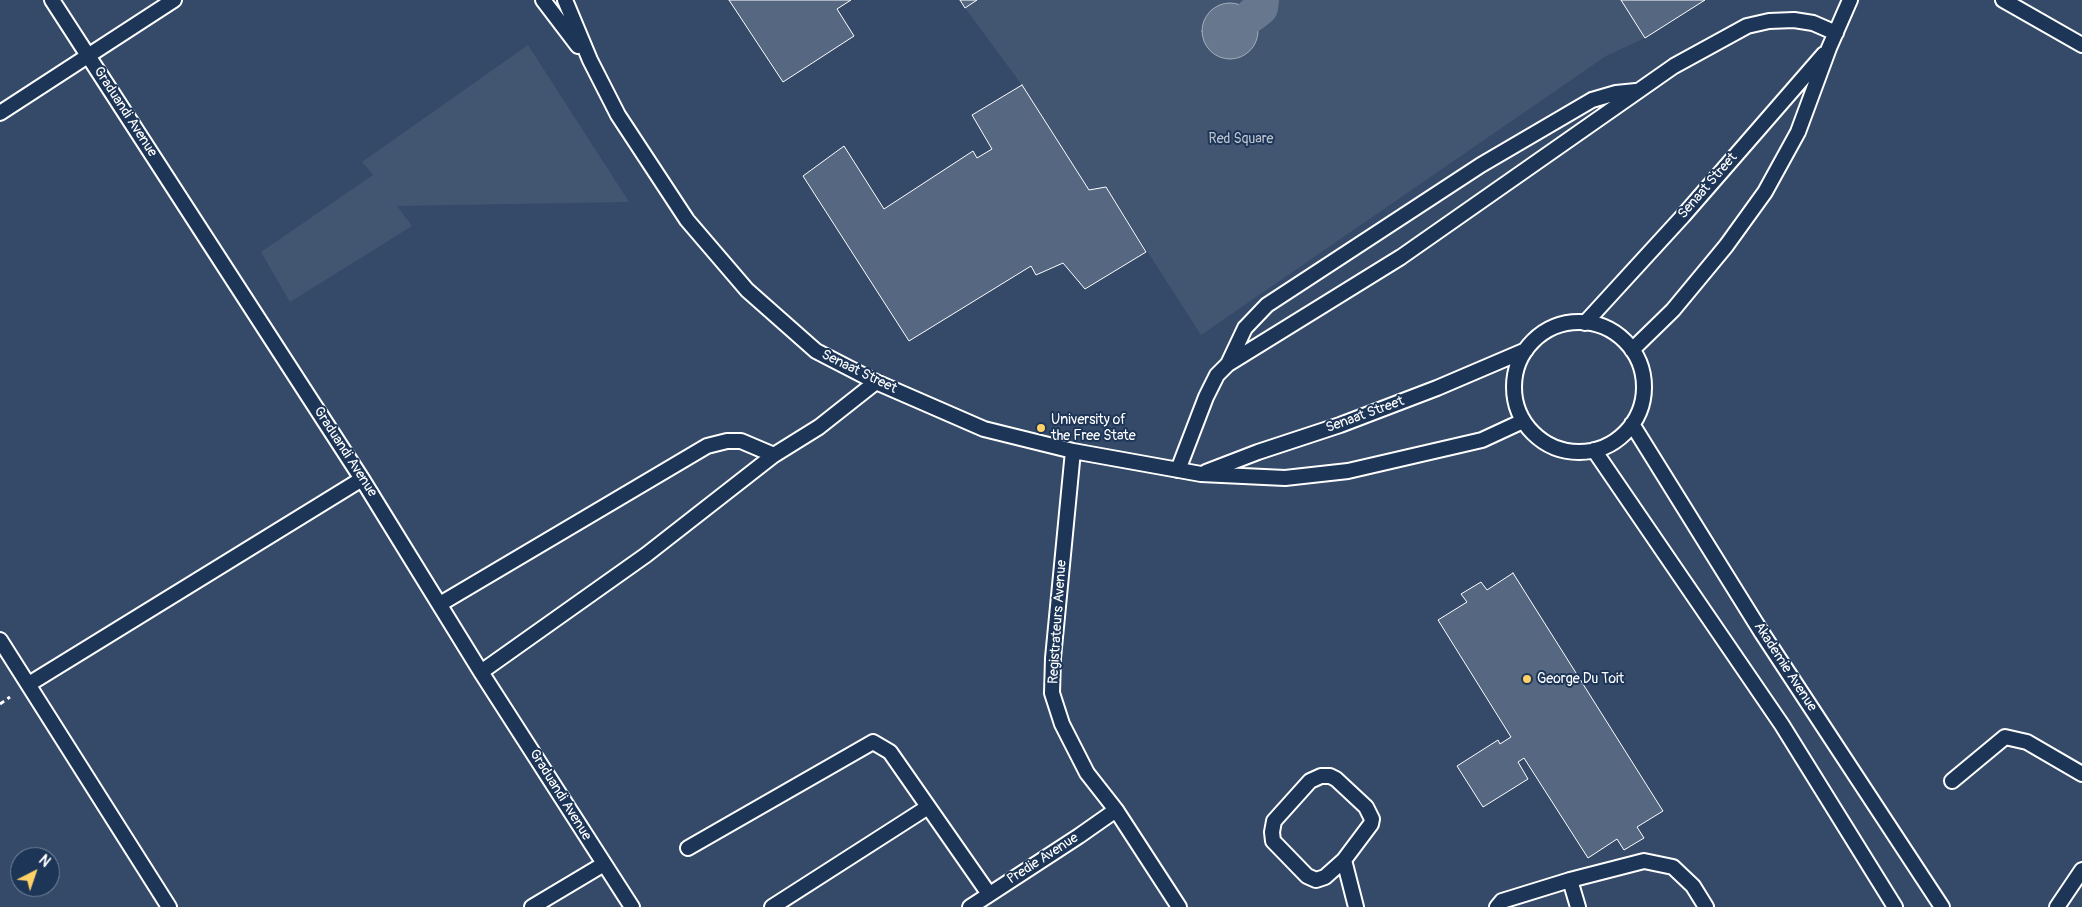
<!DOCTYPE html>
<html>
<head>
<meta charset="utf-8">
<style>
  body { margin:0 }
  #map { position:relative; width:2082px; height:907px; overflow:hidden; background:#263d5e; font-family:Pangolin,sans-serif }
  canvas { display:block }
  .north { position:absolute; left:10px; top:847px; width:50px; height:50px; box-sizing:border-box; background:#1d3557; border:1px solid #77869a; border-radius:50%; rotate:41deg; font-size:14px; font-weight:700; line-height:20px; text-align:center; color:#fff }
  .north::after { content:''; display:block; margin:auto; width:18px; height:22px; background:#ffd166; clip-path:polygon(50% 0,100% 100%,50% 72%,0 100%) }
</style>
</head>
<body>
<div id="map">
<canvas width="2082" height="907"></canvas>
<div class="north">N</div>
</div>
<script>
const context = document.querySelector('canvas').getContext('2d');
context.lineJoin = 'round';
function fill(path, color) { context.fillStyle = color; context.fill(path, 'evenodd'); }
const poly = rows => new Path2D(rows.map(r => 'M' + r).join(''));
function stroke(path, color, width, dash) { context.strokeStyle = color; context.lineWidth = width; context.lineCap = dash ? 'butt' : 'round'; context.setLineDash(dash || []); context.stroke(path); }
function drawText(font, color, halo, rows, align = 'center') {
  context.font = font + ' Pangolin,sans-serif'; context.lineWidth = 4; context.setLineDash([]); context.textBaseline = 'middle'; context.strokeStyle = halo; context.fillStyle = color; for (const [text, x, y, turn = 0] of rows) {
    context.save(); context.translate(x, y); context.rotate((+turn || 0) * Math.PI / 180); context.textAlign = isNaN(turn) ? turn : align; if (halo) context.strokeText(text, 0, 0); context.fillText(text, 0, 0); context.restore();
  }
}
fill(poly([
  [0,0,2082,0,2082,907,0,907],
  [20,857,50,857,50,887,20,887]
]), '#344a68');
fill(poly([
  [977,0,1621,0,1645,38,1606,56,1201,335,1106,187,1089,190,1022,85,965,8],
  [528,45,629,202,397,206,412,226,290,302,261,252,373,175,362,162]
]), '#425672');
const water = poly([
  '1202 31a28 28 0 1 1 56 0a28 28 0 1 1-56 0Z'
]);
fill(water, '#67788e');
stroke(water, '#a4aebb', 1);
stroke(poly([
  [1252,15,1261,8,1262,0]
]), '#67788e', 34);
const building = poly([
  [729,0,851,0,837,9,854,36,783,82,729,0],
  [960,0,977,0,965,8,960,0],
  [1621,0,1705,0,1645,38,1621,0],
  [1022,85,1089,190,1106,187,1146,252,1085,289,1063,263,1036,275,1031,266,909,341,803,176,844,146,884,209,973,151,977,158,992,149,972,115,1022,85],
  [1513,573,1663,811,1637,827,1644,838,1624,850,1617,839,1588,858,1524,758,1518,762,1528,779,1483,807,1457,766,1498,740,1500,744,1511,737,1438,620,1467,602,1461,594,1481,582,1487,590,1513,573]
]);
fill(building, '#556781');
stroke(building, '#fff', 1);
const lane = poly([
  [52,0,362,479,481,672,632,907],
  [543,0,578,46],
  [565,0,590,60,618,115,687,220,747,290,816,351,876,382,984,429,1073,451,1201,474,1285,478,1348,471,1482,440,1523,421],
  [2003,0,2082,45],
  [0,113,174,0],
  '1514 387a65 65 0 1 1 130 0a65 65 0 1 1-130 0Z',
  [1585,323,1683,216,1824,54],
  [1632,350,1673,310,1726,246,1765,192,1798,132,1829,48,1850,0],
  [1228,364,1245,328,1267,305,1481,165,1592,100,1616,93,1636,91],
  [1632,424,1762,633,1942,907],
  [1594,450,1782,725,1895,907],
  [1073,451,1053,658,1052,693,1062,724,1087,773,1116,810,1179,907],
  [1178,470,1206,397,1217,375,1228,364,1401,257,1674,66,1747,26,1769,21,1794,20,1813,23,1836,33],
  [1206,472,1258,452,1340,425,1437,388,1526,350],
  [440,604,707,446,727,441,741,441,774,455],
  [0,640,169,907],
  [481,672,646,555,774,455,819,427,876,382],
  [29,684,362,479],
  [1321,776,1330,776,1336,779,1366,807,1372,819,1371,824,1344,860,1325,877,1316,880,1307,876,1273,841,1272,832,1274,821,1310,781,1321,776],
  [1952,781,2005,737,2027,742,2082,774],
  [688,848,873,742,890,752,989,894],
  [1344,860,1356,907],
  [1570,880,1578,907],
  [532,907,604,864],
  [772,907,928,807],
  [970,907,1079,836,1116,810],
  [1497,907,1502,901,1570,880,1644,861,1673,867,1693,886,1706,907],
  [2057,907,2082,870]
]);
stroke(lane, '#fff', 18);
stroke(poly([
  [0,704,10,697]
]), '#fff', 3, [5, 4]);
stroke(lane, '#1d3557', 14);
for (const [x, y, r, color] of [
  [1041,428,5,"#ffd166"],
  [1527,679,5,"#ffd166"]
]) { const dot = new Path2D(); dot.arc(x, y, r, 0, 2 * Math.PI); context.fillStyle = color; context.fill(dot); stroke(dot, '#1d3557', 2); }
drawText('14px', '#fff', '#1d3557', [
  ["Graduandi Avenue",125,112,57],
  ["Senaat Street",1708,186,-49],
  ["Senaat Street",859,372,26],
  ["Senaat Street",1365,415,-20],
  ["Graduandi Avenue",345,452,57],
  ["Registrateurs Avenue",1058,622,-86],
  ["Akademie Avenue",1785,667,57],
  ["Graduandi Avenue",560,795,58],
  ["Predie Avenue",1043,859,-33]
]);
drawText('14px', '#bdc4ce', '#1d3557', [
  ["Red Square",1241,139]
]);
drawText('14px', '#fff', '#1d3557', [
  ["University of",1051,420],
  ["the Free State",1051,436],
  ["George Du Toit",1537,679]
], 'left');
</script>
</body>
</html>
